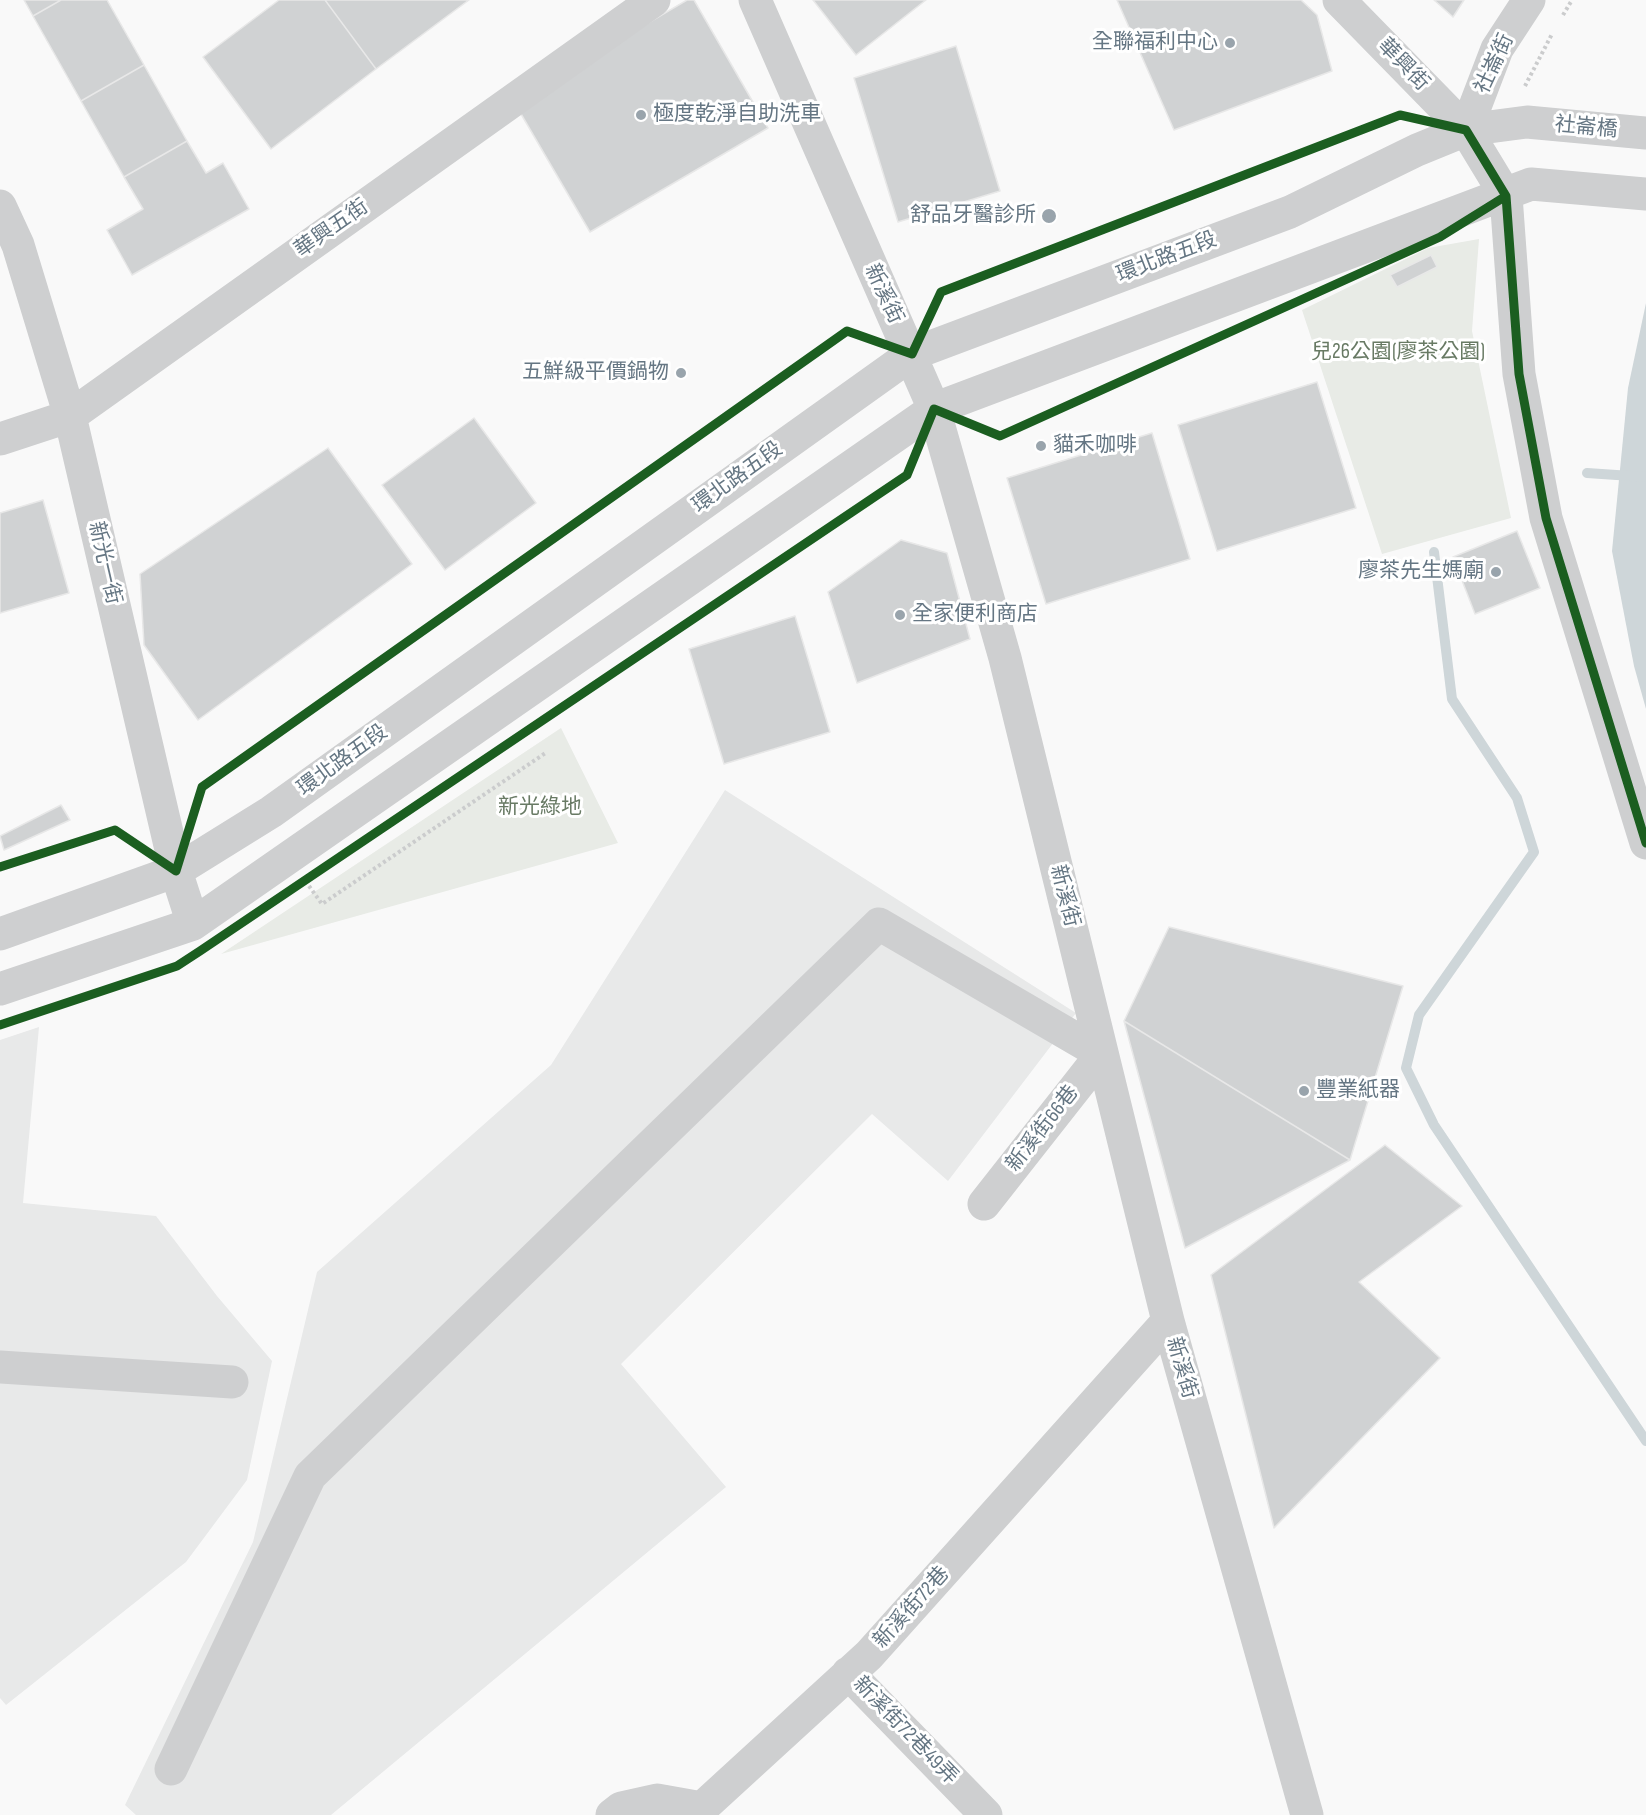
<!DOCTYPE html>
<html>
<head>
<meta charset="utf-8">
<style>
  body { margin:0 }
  canvas { display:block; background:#f9f9f9 }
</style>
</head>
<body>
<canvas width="1646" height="1815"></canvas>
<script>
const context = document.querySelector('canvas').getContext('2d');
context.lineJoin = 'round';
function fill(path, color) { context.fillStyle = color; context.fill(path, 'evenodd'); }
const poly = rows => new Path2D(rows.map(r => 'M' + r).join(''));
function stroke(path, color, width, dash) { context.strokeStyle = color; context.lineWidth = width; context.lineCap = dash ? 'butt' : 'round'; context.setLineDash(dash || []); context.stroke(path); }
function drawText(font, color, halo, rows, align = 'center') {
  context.font = font + ' "Sofia Sans Condensed","Noto Sans TC",sans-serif'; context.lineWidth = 6; context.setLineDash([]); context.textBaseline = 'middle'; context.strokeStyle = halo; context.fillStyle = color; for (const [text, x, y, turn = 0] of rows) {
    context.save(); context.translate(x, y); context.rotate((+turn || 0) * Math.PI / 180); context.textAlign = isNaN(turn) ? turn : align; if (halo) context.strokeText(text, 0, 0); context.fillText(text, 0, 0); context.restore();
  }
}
fill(poly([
  [725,790,1076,1013,948,1181,872,1114,621,1364,726,1487,331,1815,136,1815,125,1805,253,1542,317,1272,551,1065],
  [39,1027,23,1203,156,1216,217,1296,272,1361,247,1480,186,1562,6,1705,0,1698,0,1040]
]), '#e8e9e9');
fill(poly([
  [1479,239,1472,331,1511,518,1382,554,1302,310,1428,248],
  [561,728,618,843,221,954]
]), '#e8ebe6');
fill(poly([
  [1646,303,1646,709,1634,666,1612,551,1628,388]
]), '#ced6d9');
stroke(poly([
  [1587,473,1646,477],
  [1434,552,1452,699,1517,798,1534,852,1419,1015,1406,1068,1434,1125,1646,1441]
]), '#ced6d9', 10);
const building = poly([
  [24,0,61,0,33,16,24,0],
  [61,0,107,0,144,65,81,101,33,16,61,0],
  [279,0,325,0,376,69,271,149,203,57,279,0],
  [325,0,469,0,376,69,325,0],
  [687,0,694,0,768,128,590,232,514,102,687,0],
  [813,0,926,0,856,55,813,0],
  [1117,0,1301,0,1317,15,1332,71,1174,130,1117,0],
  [1434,0,1464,0,1453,17,1434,0],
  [956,46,1000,191,898,222,854,78,956,46],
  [144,65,187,141,124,177,81,101,144,65],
  [187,141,206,173,223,163,249,209,132,275,107,230,143,209,124,177,187,141],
  [1431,255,1437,267,1397,287,1390,275,1431,255],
  [1317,382,1356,508,1217,551,1178,425,1317,382],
  [474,418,536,503,445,570,382,485,474,418],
  [1152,433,1190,559,1046,604,1007,478,1152,433],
  [328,448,412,564,198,720,144,645,140,574,328,448],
  [43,500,69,593,0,613,0,513,43,500],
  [1517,531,1540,588,1475,614,1453,557,1517,531],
  [901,540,947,553,970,639,857,683,828,592,901,540],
  [795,616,830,732,724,764,689,649,795,616],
  [61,805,70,820,4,850,0,836,61,805],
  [1169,927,1403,986,1350,1160,1124,1021,1169,927],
  [1124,1021,1350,1160,1185,1248,1124,1021],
  [1385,1145,1462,1206,1359,1282,1440,1358,1274,1528,1211,1275,1385,1145]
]);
fill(building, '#d0d2d3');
stroke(building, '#e8e8e8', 1.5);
stroke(poly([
  [1563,15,1572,0],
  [1525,86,1552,34],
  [309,886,322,904,547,752]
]), '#cbcccd', 4, [3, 3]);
stroke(poly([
  [755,0,934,409,1005,658,1168,1321,1307,1815],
  [1339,0,1466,130,1506,196,1519,374,1546,518,1646,843],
  [1466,130,1497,49,1529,0],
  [0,206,18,245,70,416,176,871,193,924],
  [0,439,70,416,654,0],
  [0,934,176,871,271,812,912,354,1290,212,1417,150,1466,130,1527,122,1646,133],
  [0,989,193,924,934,409,1531,184,1646,194],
  [0,1367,232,1382],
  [848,1673,986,1815],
  [171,1769,310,1476,879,924,1102,1054,984,1204],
  [612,1815,621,1808,657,1800,702,1808,869,1655,1168,1321]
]), '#cecfd0', 33);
stroke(poly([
  [0,867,115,830,176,871,202,787,847,331,912,354,941,292,1400,115,1466,130,1506,196,1519,374,1546,518,1646,843],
  [0,1025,177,966,200,951,907,475,934,409,1000,436,1440,237,1506,196]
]), '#1b5e20', 9);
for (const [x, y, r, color] of [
  [1230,43,6,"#99a4ac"],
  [641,115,6,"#99a4ac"],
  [1049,216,8,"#99a4ac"],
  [681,373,6,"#99a4ac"],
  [1041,446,6,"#99a4ac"],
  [1496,572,6,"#99a4ac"],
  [900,615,6,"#99a4ac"],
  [1304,1091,6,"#99a4ac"]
]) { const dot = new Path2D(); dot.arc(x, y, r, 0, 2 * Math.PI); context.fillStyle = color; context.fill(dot); stroke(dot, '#fff', 2); }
drawText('21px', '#657683', '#fff', [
  ["全聯福利中心",1218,43],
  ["極度乾淨自助洗車",653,115,"left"],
  ["舒品牙醫診所",1036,216],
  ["五鮮級平價鍋物",669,373],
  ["貓禾咖啡",1053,446,"left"],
  ["廖茶先生媽廟",1484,572],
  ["全家便利商店",912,615,"left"],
  ["豐業紙器",1316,1091,"left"]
], 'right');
drawText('21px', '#657683', '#fff', [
  ["社崙街",1495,64,-65],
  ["華興街",1403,65,46],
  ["社崙橋",1586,128,5],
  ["華興五街",332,229,-35],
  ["環北路五段",1167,258,-21],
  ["新溪街",883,294,65],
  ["環北路五段",738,478,-36],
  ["新光一街",104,563,77],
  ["環北路五段",343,761,-36],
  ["新溪街",1064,896,76],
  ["新溪街66巷",1043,1129,-52],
  ["新溪街",1181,1368,74],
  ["新溪街72巷",912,1608,-48],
  ["新溪街72巷49弄",905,1731,46]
]);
drawText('21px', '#687a64', '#fff', [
  ["兒26公園(廖茶公園)",1398,353],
  ["新光綠地",540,808]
]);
</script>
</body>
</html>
